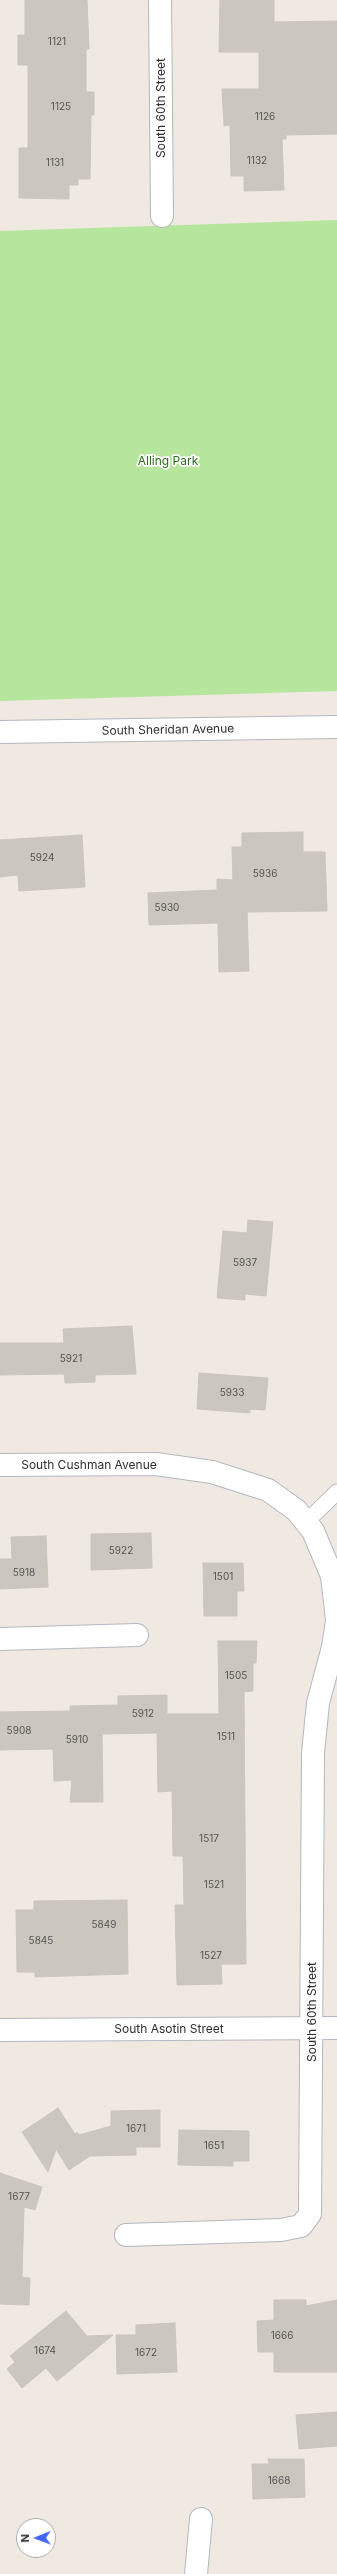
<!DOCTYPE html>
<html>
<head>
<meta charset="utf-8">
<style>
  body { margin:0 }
  #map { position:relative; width:337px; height:2574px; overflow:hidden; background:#efe9e1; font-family:Inter,sans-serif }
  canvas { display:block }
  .north { position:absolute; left:16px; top:2518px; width:40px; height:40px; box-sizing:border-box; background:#fff; border:1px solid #ababab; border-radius:50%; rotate:269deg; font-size:11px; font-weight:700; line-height:16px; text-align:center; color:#2e2e2e }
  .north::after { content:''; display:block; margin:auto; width:14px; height:18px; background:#4264fb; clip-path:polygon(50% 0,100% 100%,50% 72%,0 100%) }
</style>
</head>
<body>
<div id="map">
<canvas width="337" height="2574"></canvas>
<div class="north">N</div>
</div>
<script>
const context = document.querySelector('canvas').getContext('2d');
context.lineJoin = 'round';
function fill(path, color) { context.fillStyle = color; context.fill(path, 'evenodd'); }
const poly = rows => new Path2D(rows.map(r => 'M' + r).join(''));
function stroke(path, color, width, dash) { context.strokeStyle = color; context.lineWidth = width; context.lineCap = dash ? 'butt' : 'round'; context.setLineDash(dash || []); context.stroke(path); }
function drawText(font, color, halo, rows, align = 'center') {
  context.font = font + ' Inter,sans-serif'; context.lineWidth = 3.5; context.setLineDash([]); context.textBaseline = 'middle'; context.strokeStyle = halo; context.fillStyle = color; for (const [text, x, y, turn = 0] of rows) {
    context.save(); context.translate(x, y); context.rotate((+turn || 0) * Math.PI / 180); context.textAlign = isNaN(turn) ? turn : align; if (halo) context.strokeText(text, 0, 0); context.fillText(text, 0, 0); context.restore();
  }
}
fill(poly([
  [337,220,337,691,0,701,0,231]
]), '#b6e59e');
const building = poly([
  [25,0,87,0,89,49,86,49,86,92,94,92,94,115,91,115,90,179,78,179,78,185,69,185,69,199,19,198,19,148,28,148,28,65,18,65,18,35,25,35,25,0],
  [220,0,274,0,274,22,337,21,337,134,286,135,286,139,282,139,284,190,244,191,244,176,231,176,230,125,224,126,222,89,259,89,259,52,219,52,220,0],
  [303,832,303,852,325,852,327,911,247,912,249,971,219,972,218,923,149,925,148,893,217,890,217,879,233,880,232,847,242,847,242,833,303,832],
  [82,835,85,887,19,891,18,875,0,877,0,840,82,835],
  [248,1220,273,1222,266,1296,245,1294,245,1300,217,1298,223,1231,247,1233,248,1220],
  [132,1326,136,1374,95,1375,95,1382,65,1383,64,1374,0,1375,0,1343,64,1343,63,1329,132,1326],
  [199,1373,268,1378,265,1410,250,1409,250,1413,197,1409,199,1373],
  [151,1533,152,1568,91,1570,91,1534,151,1533],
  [46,1536,48,1587,0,1589,0,1559,12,1559,11,1537,46,1536],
  [203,1563,243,1563,244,1591,237,1591,237,1616,204,1616,203,1563],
  [218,1641,257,1641,256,1663,253,1663,253,1691,244,1692,246,1964,221,1964,222,1984,177,1985,175,1905,184,1905,183,1856,173,1856,172,1791,158,1792,157,1733,102,1734,103,1802,70,1802,72,1780,54,1781,53,1749,0,1750,0,1712,70,1711,70,1706,118,1705,118,1696,167,1695,167,1714,219,1714,218,1641],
  [127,1900,128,1974,35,1977,35,1972,17,1972,16,1910,34,1910,34,1901,127,1900],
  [58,2108,75,2134,77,2132,79,2135,111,2126,111,2111,160,2110,160,2147,136,2147,136,2155,90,2156,69,2170,56,2149,48,2172,22,2132,58,2108],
  [179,2130,249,2131,249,2161,233,2161,233,2166,178,2165,179,2130],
  [0,2173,42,2187,35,2210,24,2207,22,2277,30,2278,29,2305,0,2304,0,2173],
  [274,2300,306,2300,306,2306,337,2300,337,2372,274,2372,274,2352,258,2352,257,2321,274,2320,274,2300],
  [66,2311,87,2336,113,2335,57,2381,46,2368,22,2388,7,2369,15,2362,10,2356,66,2311],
  [175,2323,177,2372,117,2374,116,2335,136,2335,136,2325,175,2323],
  [337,2412,337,2446,299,2449,296,2415,337,2412],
  [268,2459,304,2459,305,2497,253,2499,252,2464,269,2464,268,2459]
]);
fill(building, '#cbc7bf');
stroke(building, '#cbc5ba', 1);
const service = poly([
  [306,1522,337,1492]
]);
const minor = poly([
  [160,0,162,216],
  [0,1465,156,1464,212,1472,268,1490,296,1510,313,1531,332,1576,337,1620],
  [0,1639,137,1635],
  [0,2030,337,2028],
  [126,2235,281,2230,301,2226,310,2214,313,1753,318,1703,333,1647,337,1621],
  [196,2574,201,2519]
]);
const tertiary = poly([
  [0,732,337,727]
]);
stroke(service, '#b4b7c1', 17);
stroke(minor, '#b4b7c1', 24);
stroke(tertiary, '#b4b7c1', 24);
stroke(service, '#fff', 15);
stroke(minor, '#fff', 22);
stroke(tertiary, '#fff', 22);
drawText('10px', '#555452', null, [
  ["1121",57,42],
  ["1125",61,107],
  ["1126",265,117],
  ["1132",257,161],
  ["1131",55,163],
  ["5924",42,858],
  ["5936",265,874],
  ["5930",167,908],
  ["5937",245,1263],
  ["5921",71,1359],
  ["5933",232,1393],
  ["5922",121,1551],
  ["5918",24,1573],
  ["1501",223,1577],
  ["1505",236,1676],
  ["5912",143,1714],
  ["5908",19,1731],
  ["1511",226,1737],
  ["5910",77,1740],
  ["1517",209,1839],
  ["1521",214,1885],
  ["5849",104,1925],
  ["5845",41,1941],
  ["1527",211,1956],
  ["1671",136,2129],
  ["1651",214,2146],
  ["1677",19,2197],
  ["1666",282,2336],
  ["1674",45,2351],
  ["1672",146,2353],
  ["1668",279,2481]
]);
drawText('12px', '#2e2e2e', '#fff', [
  ["South 60th Street",161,108,-90],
  ["South Sheridan Avenue",168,730,-1],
  ["South Cushman Avenue",89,1465],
  ["South 60th Street",312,2012,-90],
  ["South Asotin Street",169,2029]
]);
drawText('12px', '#2c6e1b', '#fff', [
  ["Alling Park",168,461]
]);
</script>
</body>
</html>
